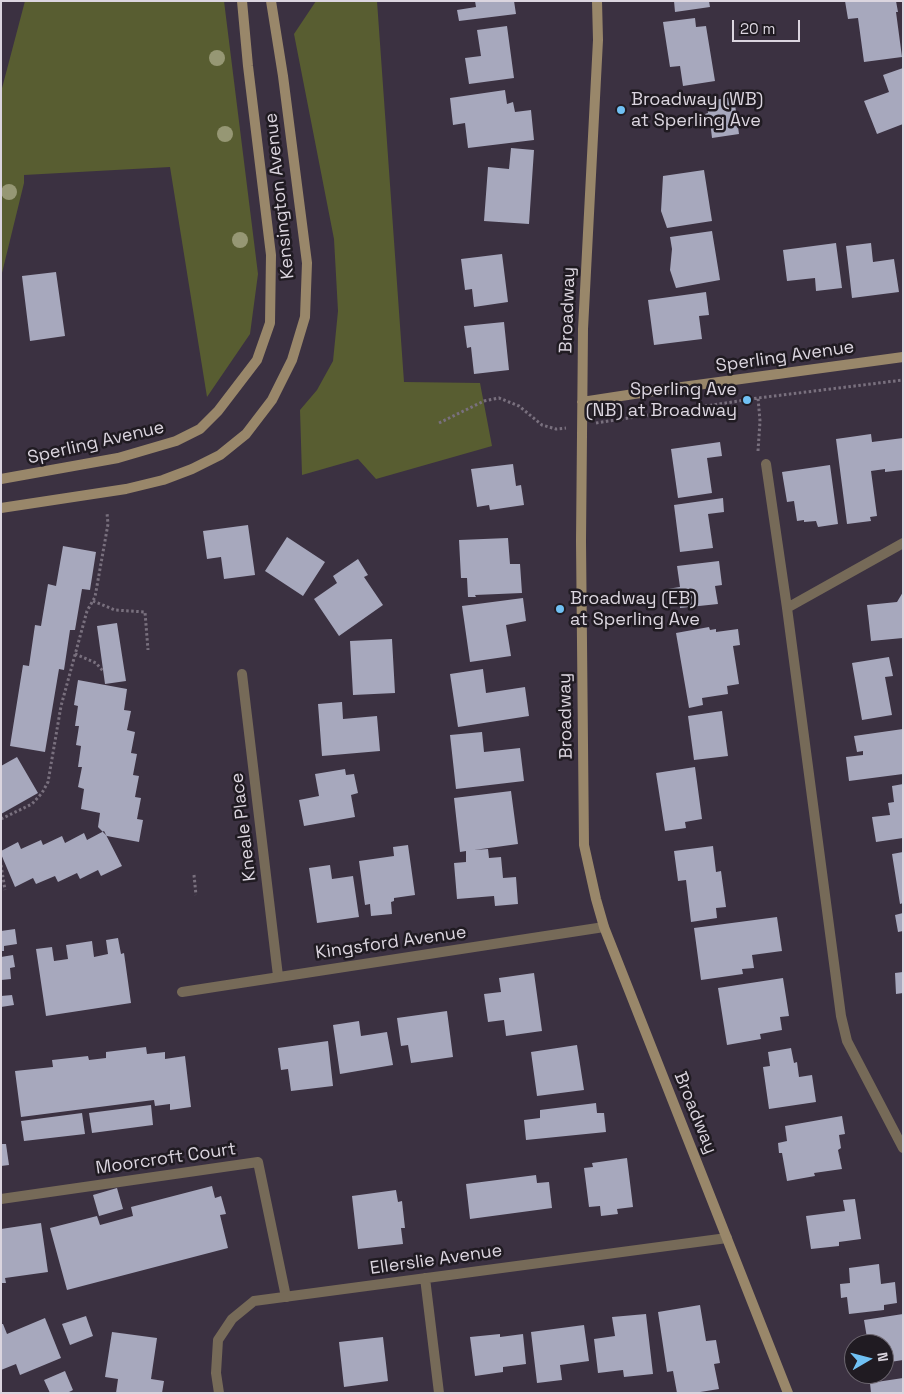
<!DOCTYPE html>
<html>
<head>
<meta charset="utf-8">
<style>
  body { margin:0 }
  #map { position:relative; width:904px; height:1394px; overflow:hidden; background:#3b3141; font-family:"Space Grotesk",sans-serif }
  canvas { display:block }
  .frame { position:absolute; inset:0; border:2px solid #dbd5df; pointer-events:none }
  .north { position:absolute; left:844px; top:1334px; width:50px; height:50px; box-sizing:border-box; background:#201b22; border:1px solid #6b656e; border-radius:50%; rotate:82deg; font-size:14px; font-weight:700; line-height:20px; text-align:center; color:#dbd5df }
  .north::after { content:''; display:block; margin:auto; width:18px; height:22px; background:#70c1f4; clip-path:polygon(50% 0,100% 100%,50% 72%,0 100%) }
  .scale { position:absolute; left:732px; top:20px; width:68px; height:22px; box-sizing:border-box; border:2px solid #dbd5df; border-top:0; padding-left:6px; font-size:15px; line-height:18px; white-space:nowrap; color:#dbd5df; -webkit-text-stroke:4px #201b22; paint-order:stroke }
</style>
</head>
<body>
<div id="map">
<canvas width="904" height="1394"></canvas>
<div class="frame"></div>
<div class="north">N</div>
<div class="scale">20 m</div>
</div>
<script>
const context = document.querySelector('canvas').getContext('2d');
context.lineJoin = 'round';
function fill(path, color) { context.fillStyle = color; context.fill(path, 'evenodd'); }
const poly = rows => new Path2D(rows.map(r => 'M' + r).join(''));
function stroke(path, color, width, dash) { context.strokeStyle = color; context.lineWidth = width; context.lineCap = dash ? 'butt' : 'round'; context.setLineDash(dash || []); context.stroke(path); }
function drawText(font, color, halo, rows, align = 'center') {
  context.font = font + ' "Space Grotesk",sans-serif'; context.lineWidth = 5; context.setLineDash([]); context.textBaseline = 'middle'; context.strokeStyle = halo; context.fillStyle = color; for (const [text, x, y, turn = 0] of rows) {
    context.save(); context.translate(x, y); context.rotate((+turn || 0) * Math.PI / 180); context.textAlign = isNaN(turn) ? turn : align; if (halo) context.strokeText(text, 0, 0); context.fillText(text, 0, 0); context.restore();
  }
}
fill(poly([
  [25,1,224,1,258,274,250,334,207,397,170,167,24,175,24,183,1,277,1,92],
  [316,1,377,1,404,382,480,383,492,446,376,479,358,459,302,475,300,410,317,390,333,361,338,311,334,239,294,34]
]), '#585d31');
fill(poly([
  [475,1,514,1,516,14,459,21,457,10,476,7],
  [674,1,709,1,710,7,675,12],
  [845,1,896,1,898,12,896,12,902,57,864,62,858,18,848,19],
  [695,18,696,27,706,26,715,81,683,86,680,66,670,67,663,22],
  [507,26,514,78,469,84,465,58,481,56,477,30],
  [903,68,903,124,877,134,864,101,889,92,883,75],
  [505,90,507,104,513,102,515,112,531,110,534,140,468,148,465,123,453,125,450,98],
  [734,97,739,134,712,138,710,121,706,121,705,114,708,113,707,101],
  [511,148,534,150,529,224,484,221,488,167,509,169],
  [704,170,712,221,667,228,661,211,663,176],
  [712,231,720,280,676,288,670,270,672,249,670,237],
  [836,243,842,288,816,291,815,278,787,281,783,250],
  [871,243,873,262,894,259,899,292,852,298,846,246],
  [502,254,508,302,474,307,472,289,465,290,461,259],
  [56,272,65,336,30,341,22,276],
  [706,292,709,315,699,316,702,339,654,345,648,300],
  [504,322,509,370,474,374,471,347,467,348,464,326],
  [871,434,872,442,903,438,903,470,885,472,885,469,871,471,877,516,870,517,871,521,847,524,836,439],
  [720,442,722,456,707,458,712,493,678,498,671,449],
  [513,464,516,486,521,485,524,505,490,510,489,505,477,507,471,469],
  [830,465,838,524,818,527,816,521,804,522,804,520,797,521,794,501,787,502,782,472],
  [723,498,724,512,708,514,713,548,680,552,674,505],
  [248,525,255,575,224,579,221,557,207,559,203,531],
  [287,537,325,562,303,596,265,571],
  [508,538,510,564,520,564,522,593,475,595,476,597,468,597,467,578,461,578,459,540],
  [63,546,96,552,90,590,82,589,75,630,70,630,64,670,59,669,45,752,10,746,23,665,29,666,35,625,41,626,48,584,56,586],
  [358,559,368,575,364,577,383,605,339,636,314,599,337,583,333,576],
  [719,561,722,585,715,586,718,604,680,608,679,596,668,598,667,589,680,587,677,566],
  [903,592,903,638,871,641,867,605,897,602],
  [523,598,526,621,506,625,511,656,470,662,462,606],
  [117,623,126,681,105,684,97,626],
  [709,627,710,630,716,629,716,632,738,629,740,645,733,646,739,684,727,686,728,694,702,698,703,705,689,708,676,633],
  [392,639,395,693,353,695,350,641],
  [889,657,893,676,885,677,892,715,862,720,852,663],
  [483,669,486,693,525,687,529,716,458,727,450,674],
  [78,680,127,689,124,710,131,711,127,730,135,732,131,753,137,754,133,775,139,776,135,797,141,798,137,819,143,820,139,842,107,836,98,827,100,813,81,809,84,789,78,787,82,767,78,767,81,746,76,745,79,726,75,726,78,706,74,705],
  [342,702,343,719,377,716,380,751,322,756,318,704],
  [722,711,728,756,694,760,688,716],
  [903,729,903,774,849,781,846,757,863,755,863,751,857,752,854,736],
  [482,732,484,752,520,748,524,781,456,789,450,735],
  [17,757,38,793,1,814,1,766],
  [695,767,702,819,685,822,686,828,665,831,656,773],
  [345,769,346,775,354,774,358,793,351,795,355,817,304,826,299,800,319,796,315,774],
  [903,784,903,838,876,842,872,817,890,815,888,803,894,802,892,786],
  [511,791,518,844,474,850,488,849,489,858,501,857,503,878,516,877,518,904,495,906,494,896,457,899,454,863,466,862,466,851,460,852,454,798],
  [104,831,122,866,101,876,98,870,80,879,77,873,58,882,55,876,36,884,33,878,15,887,1,854,1,851,18,842,21,849,41,840,43,845,62,836,65,843,84,833,87,840],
  [408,845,415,895,394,898,394,901,391,902,392,914,371,916,370,904,365,905,359,861,394,856,393,847],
  [713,846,716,872,721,871,726,907,716,908,717,918,691,922,686,880,678,881,674,851],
  [903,852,903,903,900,904,892,854],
  [330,865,332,879,353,876,359,917,317,923,309,868],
  [903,913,903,931,898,932,895,915],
  [777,917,782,951,752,955,754,968,742,969,743,974,701,980,694,928],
  [15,929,17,944,4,946,4,951,1,951,1,931],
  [118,938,121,954,124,953,131,1003,46,1016,36,949,52,947,54,961,68,959,66,945,92,941,94,957,108,954,106,940],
  [13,955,15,967,10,968,11,979,1,980,1,957],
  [903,972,903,993,896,994,895,973],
  [534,973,542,1031,506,1036,504,1020,488,1022,484,994,501,992,499,978],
  [783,978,789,1016,780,1017,782,1030,760,1034,761,1039,727,1045,718,988],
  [12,995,14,1005,1,1007,1,996],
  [447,1011,453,1057,411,1063,408,1045,401,1046,397,1018],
  [359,1021,361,1036,387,1032,393,1065,340,1074,333,1025],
  [328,1041,333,1086,291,1091,288,1069,281,1070,278,1048],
  [577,1045,584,1090,537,1096,531,1052],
  [146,1047,147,1054,165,1052,165,1059,185,1056,191,1107,170,1110,170,1104,155,1106,154,1100,21,1117,15,1071,53,1067,52,1060,88,1056,89,1060,106,1058,106,1052],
  [791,1048,794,1063,797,1062,799,1077,812,1075,816,1102,769,1109,763,1067,770,1066,768,1052],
  [596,1103,597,1113,604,1113,606,1132,526,1140,524,1120,540,1118,540,1110],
  [151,1105,153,1125,92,1133,89,1113],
  [82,1113,85,1134,24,1141,21,1121],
  [842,1116,845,1134,839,1135,841,1148,838,1150,842,1169,814,1173,815,1176,787,1181,782,1153,779,1153,778,1143,787,1141,785,1126],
  [1,1144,6,1144,9,1165,1,1166],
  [627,1158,633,1207,617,1209,618,1214,601,1216,600,1206,589,1207,584,1168,593,1167,592,1163],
  [536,1175,537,1183,549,1182,552,1208,470,1219,466,1184],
  [212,1186,215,1198,221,1196,226,1214,220,1215,228,1248,67,1290,50,1228,97,1216,100,1225,133,1216,131,1207],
  [117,1188,123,1209,99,1216,93,1195],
  [396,1190,398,1202,402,1201,405,1228,401,1228,403,1244,358,1249,352,1196],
  [855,1199,861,1239,839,1242,839,1246,811,1249,806,1216,845,1211,843,1200],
  [41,1223,48,1272,5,1278,6,1283,1,1283,1,1229],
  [879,1264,881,1284,895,1282,897,1303,884,1305,884,1310,849,1314,847,1297,841,1298,840,1284,850,1283,849,1268],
  [700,1305,706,1341,716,1340,720,1363,714,1364,719,1389,694,1393,677,1393,673,1371,667,1372,658,1312],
  [646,1314,653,1374,624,1377,623,1370,598,1373,594,1339,615,1336,612,1317],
  [903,1314,903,1360,884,1363,884,1344,868,1344,864,1320],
  [86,1316,93,1336,70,1345,62,1324],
  [45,1318,61,1358,20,1375,16,1364,1,1370,1,1324,3,1324,7,1334],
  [584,1325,589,1361,560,1365,562,1380,537,1383,531,1332],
  [112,1332,157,1338,151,1379,164,1381,162,1393,116,1393,118,1379,105,1377],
  [500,1334,500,1337,523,1334,526,1364,503,1367,503,1372,475,1376,470,1337],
  [383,1337,388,1381,344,1387,339,1342],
  [65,1371,73,1390,67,1393,50,1393,44,1380],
  [903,1378,903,1393,871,1393,870,1383]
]), '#a7a8bd');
stroke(poly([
  [439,423,484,401,499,398,519,406,542,425,556,429,566,428],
  [596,423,758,398,903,380],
  [758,451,760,421,758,398],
  [93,601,115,610,145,612,148,650],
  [75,654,96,663,103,671],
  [1,819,32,804,42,793,48,782,61,706,87,611,95,597,108,524,107,513],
  [1,865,5,890],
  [194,875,196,895]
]), '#79707e', 3, [2.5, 2.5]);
stroke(poly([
  [766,464,787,608],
  [903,543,787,608,841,1016,847,1041,903,1148],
  [1,1199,258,1162,286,1297]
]), '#766a58', 10);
stroke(poly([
  [242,674,278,976],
  [182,992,604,927],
  [425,1278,439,1393],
  [219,1393,216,1373,218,1340,232,1319,254,1301,727,1238]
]), '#766a58', 10);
stroke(poly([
  [597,1,598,40,583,329,581,541,584,845,596,899,604,927,788,1393],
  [582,402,660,390,903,357],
  [1,479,118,458,176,441,200,429,218,411,257,360,270,323,271,255,248,66,242,1],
  [1,508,126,489,163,480,192,469,220,455,246,434,272,400,292,360,305,317,307,263,283,76,271,1]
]), '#99876a', 10);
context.fillStyle = '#969774';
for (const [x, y] of [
  [217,58],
  [225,134],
  [9,192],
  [240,240]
]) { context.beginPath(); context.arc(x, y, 8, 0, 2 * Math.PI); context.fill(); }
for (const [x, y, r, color] of [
  [621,110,5,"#70c1f4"],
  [747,400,5,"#70c1f4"],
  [560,609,5,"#70c1f4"]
]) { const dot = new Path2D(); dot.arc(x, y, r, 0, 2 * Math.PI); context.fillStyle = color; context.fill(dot); stroke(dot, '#201b22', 2); }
drawText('18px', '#dbd5df', '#201b22', [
  ["Broadway (WB)",631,100],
  ["at Sperling Ave",631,121],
  ["Sperling Ave",737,390,"right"],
  ["(NB) at Broadway",737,411,"right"],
  ["Broadway (EB)",570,599],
  ["at Sperling Ave",570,620]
], 'left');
drawText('18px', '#dbd5df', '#201b22', [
  ["Kensington Avenue",280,196,-96],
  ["Broadway",568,310,-88],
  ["Sperling Avenue",785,357,-8],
  ["Sperling Avenue",96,443,-13],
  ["Broadway",566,716,-91],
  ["Kneale Place",244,827,-97],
  ["Kingsford Avenue",391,943,-8],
  ["Broadway",695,1113,68],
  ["Moorcroft Court",166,1159,-8],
  ["Ellerslie Avenue",436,1260,-8]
]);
</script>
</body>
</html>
